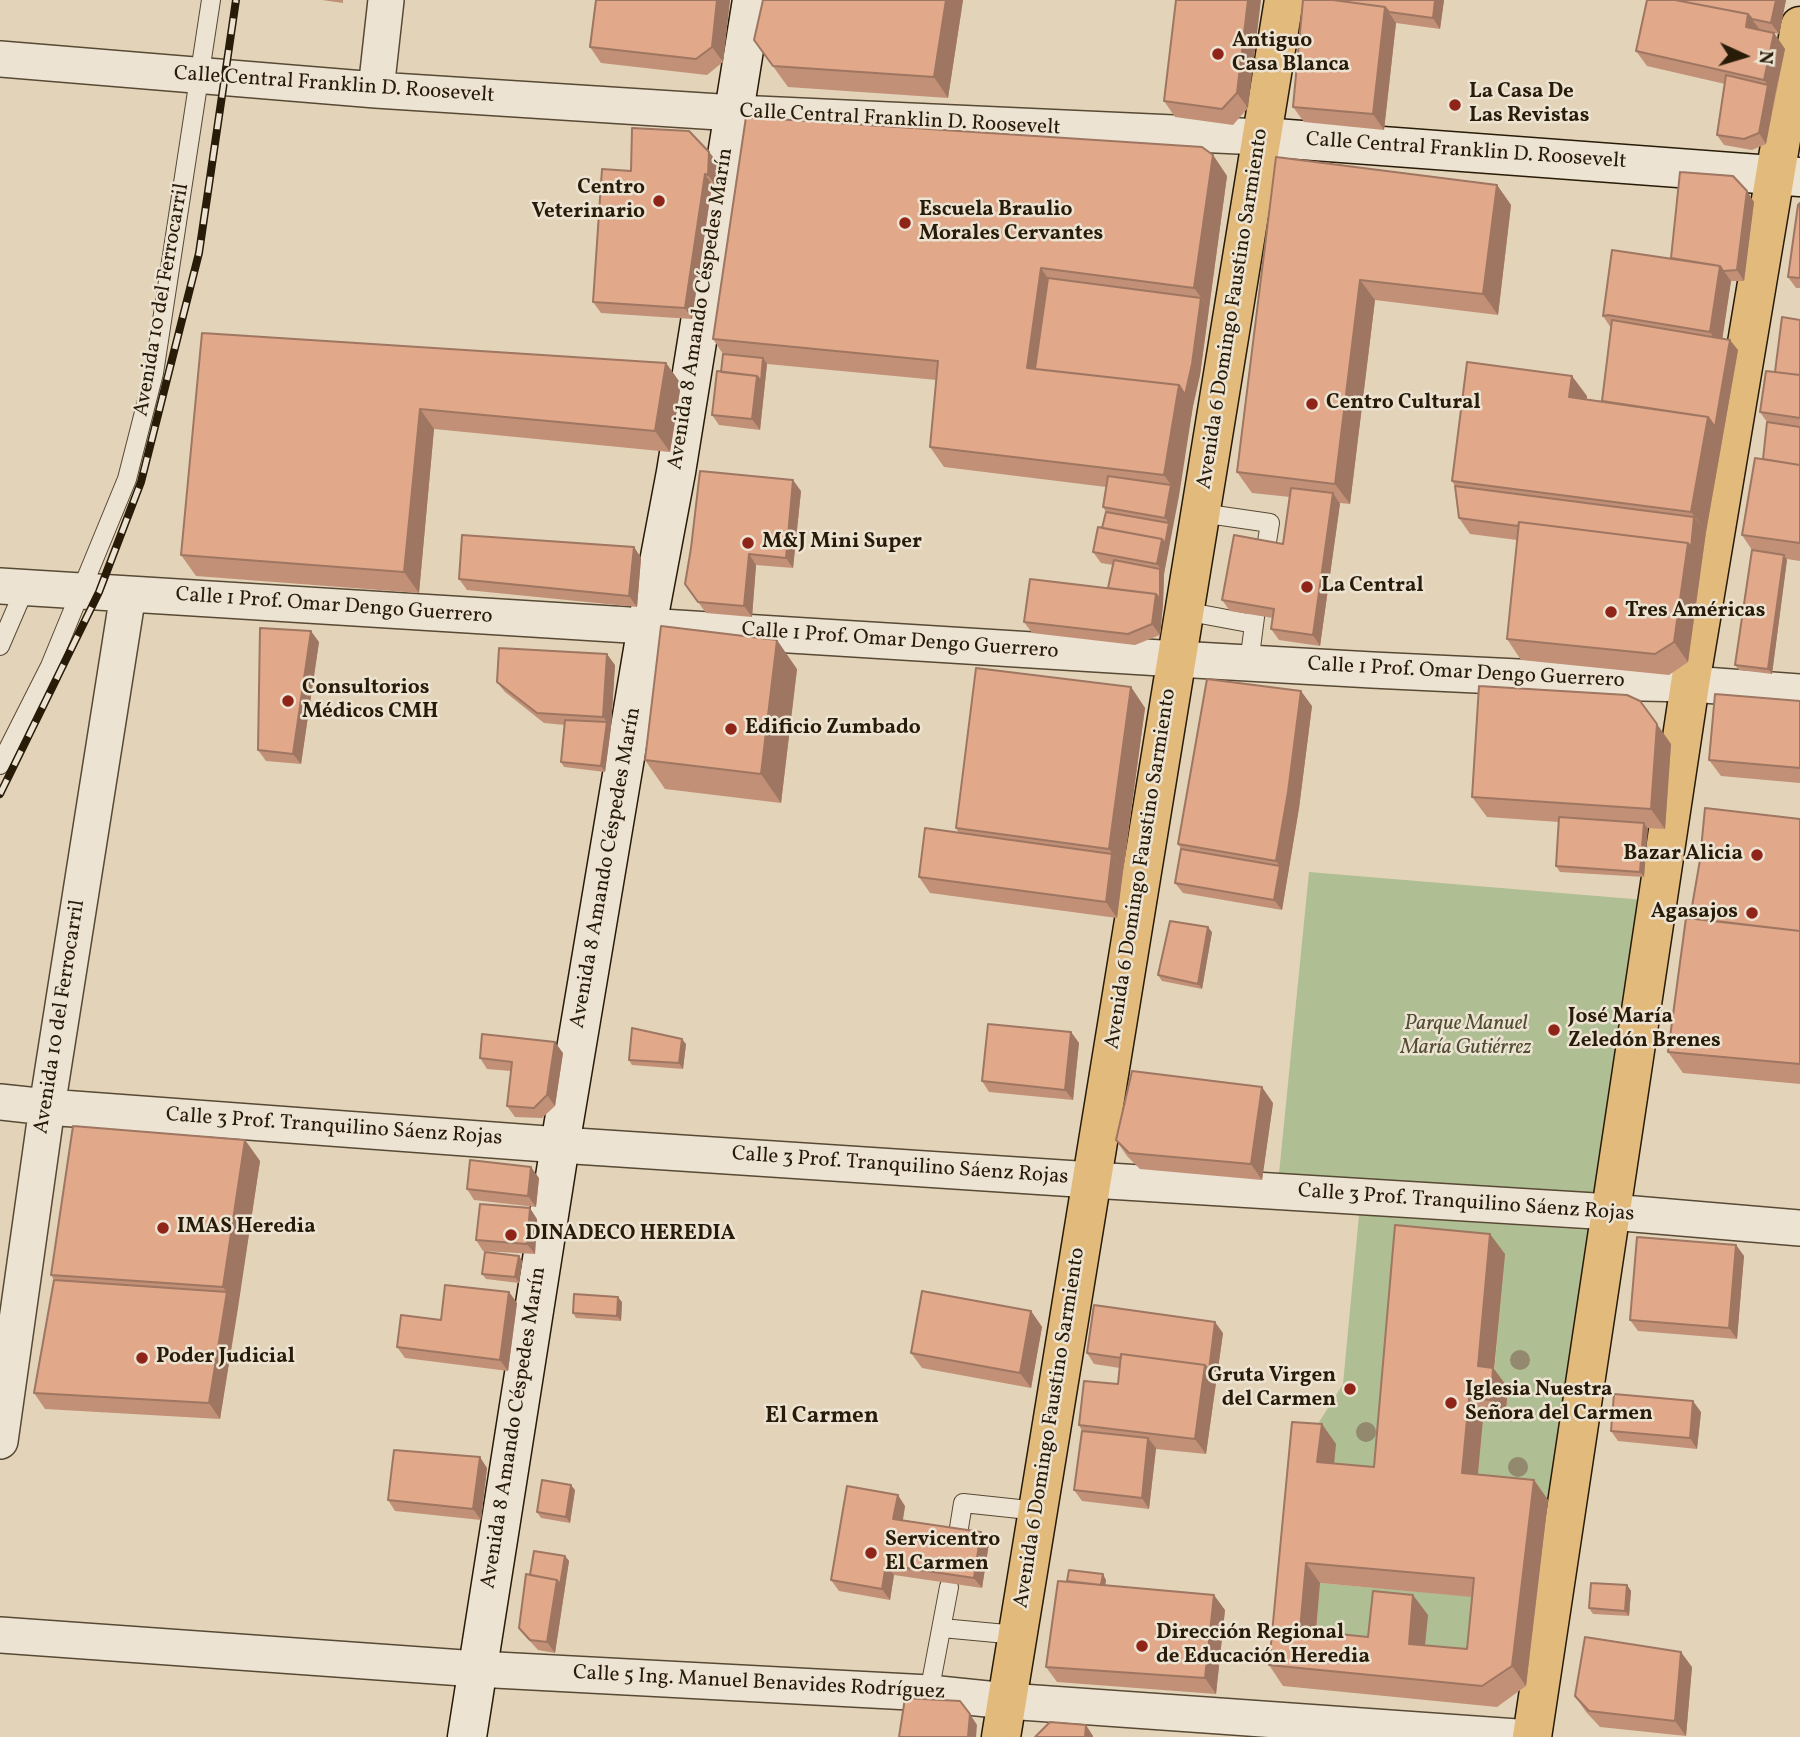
<!DOCTYPE html>
<html>
<head>
<meta charset="utf-8">
<style>
  body { margin:0 }
  #map { position:relative; width:1800px; height:1737px; overflow:hidden; background:#e3d4b9; font-family:Vollkorn,serif }
  canvas { display:block }
  .north { position:absolute; left:1709px; top:21px; width:70px; height:70px; -webkit-text-stroke:5px #ede3d2; paint-order:stroke; rotate:94deg; font-size:19px; font-weight:700; line-height:28px; text-align:center; color:#281b07 }
  .north::after { content:''; display:block; margin:auto; width:24px; height:32px; background:#281b07; clip-path:polygon(50% 0,100% 100%,50% 72%,0 100%) }
</style>
</head>
<body>
<div id="map">
<canvas width="1800" height="1737"></canvas>
<div class="north">N</div>
</div>
<script>
const context = document.querySelector('canvas').getContext('2d');
context.lineJoin = 'round';
function fill(path, color) { context.fillStyle = color; context.fill(path, 'evenodd'); }
const poly = rows => new Path2D(rows.map(r => 'M' + r).join(''));
function stroke(path, color, width, dash) { context.strokeStyle = color; context.lineWidth = width; context.lineCap = dash ? 'butt' : 'round'; context.setLineDash(dash || []); context.stroke(path); }
function drawText(font, color, halo, rows, align = 'center') {
  context.font = font + ' Vollkorn,serif'; context.lineWidth = 5; context.setLineDash([]); context.textBaseline = 'middle'; context.strokeStyle = halo; context.fillStyle = color; for (const [text, x, y, turn = 0] of rows) {
    context.save(); context.translate(x, y); context.rotate((+turn || 0) * Math.PI / 180); context.textAlign = isNaN(turn) ? turn : align; if (halo) context.strokeText(text, 0, 0); context.fillText(text, 0, 0); context.restore();
  }
}
fill(poly([
  [1309,872,1645,900,1605,1199,1279,1174],
  [1359,1215,1590,1230,1548,1500,1476,1493,1483,1419,1504,1420,1493,1387,1504,1255,1388,1488,1332,1482,1306,1443,1343,1384],
  [1320,1583,1488,1598,1481,1670,1423,1664,1427,1615,1383,1657,1314,1651]
]), '#afbe93');
const lane = poly([
  [1201,513,1270,523,1266,548],
  [1184,611,1254,624],
  [0,646,25,588],
  [1249,663,1255,617],
  [0,765,50,666,127,479,154,373,211,0],
  [958,1534,963,1503,1038,1511],
  [942,1628,1017,1635],
  [929,1693,949,1587]
]);
const street = poly([
  [0,59,376,90,735,113,1261,137],
  [376,90,386,0],
  [0,586,1177,659,1372,670,1643,683,1690,684,1800,692],
  [0,1102,47,1107,560,1145,1092,1180,1611,1212,1800,1228],
  [0,1441,47,1107,128,594],
  [0,1635,477,1669,929,1693,1007,1701,1517,1737]
]);
const secondary = poly([
  [1261,137,1800,177],
  [467,1737,560,1145,647,626,676,472,752,0]
]);
const primary = poly([
  [1001,1737,1284,0],
  [1532,1737,1690,684,1800,26]
]);
stroke(lane, '#574934', 20);
stroke(street, '#574934', 38);
stroke(secondary, '#281b07', 41);
stroke(primary, '#281b07', 41);
stroke(lane, '#ede3d2', 18);
stroke(street, '#ede3d2', 35);
stroke(secondary, '#ede3d2', 38);
stroke(primary, '#e2ba7c', 38);
const rail = poly([
  [0,794,99,592,141,482,199,253,236,0]
]);
stroke(rail, '#281b07', 8);
stroke(rail, '#ede3d2', 5, [16]);
context.fillStyle = '#92896e';
for (const [x, y] of [
  [1520,1360],
  [1366,1432],
  [1518,1467]
]) { context.beginPath(); context.arc(x, y, 10, 0, 2 * Math.PI); context.fill(); }
fill(poly([
  [322,0,343,0,343,3],
  [730,0,723,62,707,75,601,63,590,47],
  [763,0,963,0,948,98,788,87,754,40],
  [1176,0,1248,108,1233,125,1175,117,1164,101],
  [1303,0,1444,0,1440,29,1396,23,1384,130,1304,122,1293,107],
  [1786,0,1779,34,1760,30,1774,33,1785,49,1766,144,1752,150,1724,145,1717,135,1725,84,1647,66,1636,51,1680,1],
  [709,152,717,162,715,185,712,185,692,319,601,313,593,302,631,171],
  [1213,155,1227,176,1200,375,1193,406,1164,574,1163,604,1160,635,1135,645,1032,633,1024,622,1108,588,1113,565,1101,563,1093,552,1102,528,1106,512,1103,507,1106,487,944,467,930,447,937,380,767,364,760,430,719,425,712,415,721,372,723,354,713,339],
  [1276,157,1497,185,1511,205,1498,315,1375,300,1350,504,1340,503,1320,646,1279,640,1271,629,1273,618,1230,611,1222,600,1283,544,1290,497,1252,493,1237,472],
  [1754,202,1744,281,1731,281,1722,338,1738,350,1706,532,1688,662,1669,675,1521,660,1507,639,1517,540,1470,534,1459,518,1455,486,1452,481,1587,396,1586,399,1602,401,1611,328,1603,316,1671,258],
  [1800,203,1800,288,1796,288,1788,277],
  [1800,320,1800,561,1787,559,1772,674,1739,670,1735,665,1752,550,1742,535,1763,459,1767,422,1760,412,1775,372],
  [202,333,666,363,681,384,670,452,434,429,419,593,196,576,181,555],
  [801,491,793,568,756,565,752,617,706,613,685,584],
  [634,547,641,558,637,607,467,590,459,579],
  [319,642,301,764,266,761,258,750],
  [615,665,611,727,605,772,564,767,561,762,565,725,544,723,505,692,497,682],
  [797,669,781,803,665,789,645,760],
  [1131,687,1145,708,1117,918,930,893,919,877,959,833,956,828],
  [1800,701,1800,783,1721,776,1709,760],
  [1312,706,1299,808,1282,910,1183,893,1175,883,1181,849,1178,844],
  [1671,744,1665,829,1647,828,1644,877,1560,872,1556,866,1559,822,1487,817,1472,797],
  [1800,819,1800,1084,1683,1073,1668,1052,1690,918],
  [1212,932,1202,989,1162,981,1158,975],
  [1071,1032,1079,1043,1073,1100,989,1092,982,1081],
  [686,1044,683,1069,632,1065,629,1060],
  [563,1053,555,1106,542,1118,515,1117,507,1106,511,1071,487,1069,480,1058],
  [1273,1103,1262,1180,1140,1169,1127,1156,1116,1140],
  [245,1140,260,1161,220,1419,45,1409,34,1393,54,1280,51,1275],
  [539,1178,536,1207,474,1200,467,1189],
  [537,1219,535,1254,483,1251,476,1240],
  [1736,1245,1744,1256,1737,1339,1638,1331,1630,1320],
  [1505,1254,1494,1369,1508,1388,1505,1420,1483,1419,1478,1474,1534,1480,1548,1500,1526,1686,1497,1707,1283,1686,1269,1665,1336,1444,1334,1463,1374,1467],
  [1320,1583,1472,1597,1467,1649,1425,1645,1428,1615,1368,1637,1316,1632],
  [519,1256,522,1261,519,1283,486,1279,482,1274],
  [509,1292,517,1303,508,1371,405,1358,397,1347,441,1320],
  [622,1302,621,1321,576,1318,573,1313],
  [1031,1311,1042,1327,1031,1388,922,1368,911,1353],
  [1223,1333,1206,1454,1156,1449,1149,1509,1082,1501,1074,1490,1082,1431,1079,1425,1118,1384,1120,1368,1094,1364,1087,1353],
  [1701,1412,1697,1449,1618,1441,1611,1431],
  [487,1468,481,1520,395,1511,388,1500],
  [575,1490,570,1523,541,1518,537,1512],
  [905,1506,903,1520,981,1532,989,1543,982,1588,894,1575,890,1600,839,1591,831,1580],
  [565,1556,569,1561,555,1653,538,1650,527,1638,519,1628,530,1575],
  [1106,1580,1105,1585,1225,1610,1216,1694,1057,1682,1046,1667,1067,1581],
  [1627,1585,1631,1591,1629,1616,1593,1614,1589,1608],
  [1692,1667,1686,1736,1600,1727,1586,1712,1575,1696]
]), '#c29077');
fill(poly([
  [717,0,730,0,723,62,712,47],
  [946,0,963,0,948,98,934,77],
  [1248,0,1261,0,1248,108,1237,93],
  [1435,0,1444,0,1440,29,1433,18],
  [1776,0,1786,0,1779,34,1771,23],
  [1385,7,1396,23,1384,130,1373,114],
  [1748,14,1760,30,1746,27],
  [1774,33,1785,49,1775,95,1764,80],
  [1768,85,1775,95,1766,144,1759,133],
  [709,152,717,162,715,185,708,175],
  [1213,155,1227,176,1209,308,1194,288],
  [705,174,712,185,692,319,685,308],
  [1497,185,1511,205,1498,315,1483,294],
  [1747,191,1754,202,1744,281,1737,270],
  [1720,266,1731,281,1721,348,1710,332],
  [1041,268,1055,289,1043,379,1027,368],
  [1360,280,1375,300,1350,504,1335,484],
  [1201,298,1209,308,1200,375,1193,406,1179,496,1164,475,1179,385],
  [1730,340,1738,350,1706,532,1691,512,1708,417],
  [763,358,767,364,760,430,752,419,757,376],
  [666,363,681,384,670,452,655,431],
  [1572,376,1587,396,1584,417,1569,397],
  [420,409,434,429,419,593,404,572],
  [793,480,801,491,793,568,786,558],
  [1171,485,1179,496,1164,574,1157,564,1162,539,1169,523,1165,518],
  [1333,493,1340,504,1320,646,1313,635],
  [1694,517,1706,532,1688,662,1674,642,1688,543],
  [634,547,641,558,637,607,629,596],
  [749,554,756,565,752,617,744,606],
  [1784,555,1787,560,1772,674,1768,669],
  [1160,569,1164,574,1163,604,1160,635,1152,624,1156,594],
  [311,631,319,642,301,764,293,754],
  [777,640,797,669,781,803,761,774],
  [607,654,615,665,611,727,603,717],
  [1131,687,1145,708,1123,870,1109,849],
  [1301,691,1312,706,1299,808,1282,910,1274,900,1280,866,1276,861],
  [607,722,611,727,605,772,601,766],
  [1657,724,1671,744,1665,829,1651,809],
  [1644,823,1648,829,1644,877,1640,872],
  [1112,854,1123,870,1117,918,1106,902],
  [1208,927,1212,932,1202,989,1198,984],
  [1071,1032,1079,1043,1073,1100,1065,1090],
  [682,1039,686,1044,683,1069,679,1063],
  [555,1042,563,1053,555,1106,547,1095],
  [1262,1087,1273,1103,1262,1180,1251,1164],
  [245,1140,260,1161,238,1308,223,1287],
  [531,1167,539,1178,536,1207,528,1196],
  [530,1208,537,1219,535,1254,527,1244],
  [1490,1234,1505,1254,1494,1369,1508,1388,1505,1420,1491,1400,1478,1366],
  [1736,1245,1744,1256,1737,1339,1729,1328],
  [519,1256,522,1261,519,1283,515,1277],
  [227,1292,238,1308,220,1419,209,1403],
  [509,1292,517,1303,508,1371,500,1360],
  [618,1297,622,1302,621,1321,617,1316],
  [1031,1311,1042,1327,1031,1388,1020,1373],
  [1215,1322,1223,1333,1206,1454,1195,1439,1205,1365],
  [1469,1398,1483,1419,1476,1493,1462,1473],
  [1693,1401,1701,1412,1697,1449,1690,1438],
  [1322,1424,1336,1444,1332,1482,1317,1462],
  [1148,1438,1156,1448,1149,1509,1142,1498],
  [480,1457,487,1468,481,1520,473,1509],
  [1534,1480,1548,1500,1526,1686,1512,1666],
  [571,1485,575,1490,570,1523,566,1517],
  [898,1495,905,1506,901,1530,893,1519],
  [981,1532,989,1543,982,1588,974,1578],
  [565,1556,569,1561,555,1653,547,1642,557,1580],
  [1306,1563,1320,1583,1314,1651,1300,1630],
  [886,1565,894,1575,890,1600,882,1589],
  [1103,1574,1106,1580,1103,1599,1099,1594],
  [1627,1585,1631,1591,1629,1616,1625,1611],
  [1214,1595,1225,1610,1216,1694,1205,1678],
  [1413,1595,1428,1615,1423,1664,1409,1644],
  [1681,1652,1692,1667,1686,1736,1675,1721],
  [970,1714,977,1725,976,1737,968,1737],
  [1086,1725,1093,1736,1093,1737,1085,1737]
]), '#9e7661');
const building = poly([
  [596,0,717,0,712,47,696,59,590,47,596,0],
  [763,0,946,0,934,77,773,66,754,40,763,0],
  [1176,0,1248,0,1237,93,1222,109,1164,101,1176,0],
  [1303,0,1333,0,1385,7,1373,114,1293,107,1303,0],
  [1333,0,1435,0,1433,18,1389,12,1385,7,1333,0],
  [1647,0,1675,0,1748,14,1746,27,1774,33,1764,80,1636,51,1647,0],
  [1680,0,1776,0,1771,23,1752,19,1748,14,1680,1,1680,0],
  [1726,75,1768,85,1759,133,1744,139,1717,135,1726,75],
  [746,117,1202,147,1213,155,1194,288,1041,268,1027,368,1179,385,1164,475,930,447,938,361,713,339,746,117],
  [632,128,689,131,709,152,708,175,705,174,685,308,593,302,602,169,631,171,632,128],
  [1276,157,1497,185,1483,294,1360,280,1335,484,1237,472,1276,157],
  [1680,172,1733,176,1747,191,1737,270,1723,271,1720,266,1671,258,1680,172],
  [1800,203,1800,278,1788,277,1798,205,1800,203],
  [1612,250,1720,266,1710,332,1608,315,1603,316,1612,250],
  [1048,278,1201,298,1192,364,1185,395,1179,385,1035,369,1048,278],
  [1782,317,1800,320,1800,375,1775,372,1782,317],
  [1612,320,1730,340,1715,427,1708,417,1602,401,1612,320],
  [202,333,666,363,655,431,420,409,404,572,181,555,202,333],
  [723,354,763,358,761,381,757,376,721,372,723,354],
  [1467,362,1572,376,1569,397,1708,417,1691,512,1452,481,1467,362],
  [717,371,757,376,752,419,712,415,717,371],
  [1766,371,1800,375,1800,418,1760,412,1766,371],
  [1767,422,1800,427,1800,465,1763,459,1767,422],
  [1755,458,1800,465,1800,543,1742,535,1755,458],
  [700,471,793,480,786,558,749,554,744,606,698,602,685,584,691,548,700,471],
  [1108,476,1171,485,1165,518,1103,507,1108,476],
  [1455,486,1694,517,1691,548,1688,543,1519,522,1518,526,1459,518,1455,486],
  [1291,488,1333,493,1313,635,1271,629,1274,609,1222,600,1234,535,1283,544,1291,488],
  [1106,512,1169,523,1165,544,1162,539,1102,528,1106,512],
  [1519,522,1688,543,1674,642,1655,654,1507,639,1519,522],
  [1098,527,1162,539,1157,564,1093,552,1098,527],
  [462,535,634,547,629,596,459,579,462,535],
  [1752,550,1784,555,1768,669,1735,665,1752,550],
  [1114,560,1160,569,1160,599,1156,594,1108,588,1114,560],
  [1030,579,1156,594,1152,624,1128,634,1024,622,1030,579],
  [661,626,777,640,761,774,645,760,661,626],
  [260,628,311,631,293,754,258,750,260,628],
  [499,648,607,654,603,717,537,713,497,682,499,648],
  [976,668,1131,687,1109,849,956,828,976,668],
  [1207,679,1301,691,1288,792,1276,861,1178,844,1207,679],
  [1479,686,1627,695,1640,701,1657,724,1651,809,1472,797,1479,686],
  [1715,694,1800,701,1800,768,1709,760,1715,694],
  [565,720,607,722,601,766,561,762,565,720],
  [1705,808,1800,819,1800,931,1690,918,1700,860,1705,808],
  [1559,817,1644,823,1640,872,1556,866,1559,817],
  [925,828,1112,854,1106,902,919,877,925,828],
  [1181,849,1280,866,1274,900,1175,883,1181,849],
  [1686,918,1800,931,1800,1064,1668,1052,1686,918],
  [1170,921,1208,927,1198,984,1158,975,1170,921],
  [988,1024,1071,1032,1065,1090,982,1081,988,1024],
  [632,1028,682,1039,679,1063,629,1060,632,1028],
  [482,1034,555,1042,547,1095,534,1108,507,1106,512,1062,480,1058,482,1034],
  [1132,1071,1262,1087,1251,1164,1129,1153,1116,1140,1132,1071],
  [73,1126,245,1140,223,1287,51,1275,73,1126],
  [470,1160,531,1167,528,1196,467,1189,470,1160],
  [480,1204,530,1208,527,1244,476,1240,480,1204],
  [1395,1225,1490,1234,1478,1366,1493,1368,1491,1400,1469,1398,1462,1473,1534,1480,1512,1666,1482,1686,1269,1665,1292,1422,1322,1424,1317,1462,1374,1467,1395,1225],
  [1306,1563,1474,1578,1467,1649,1409,1644,1413,1595,1373,1591,1368,1637,1300,1630,1306,1563],
  [1637,1237,1736,1245,1729,1328,1630,1320,1637,1237],
  [485,1252,519,1256,515,1277,482,1274,485,1252],
  [54,1280,227,1292,209,1403,34,1393,54,1280],
  [445,1285,509,1292,500,1360,397,1347,401,1315,441,1320,445,1285],
  [922,1291,1031,1311,1020,1373,911,1353,922,1291],
  [574,1294,618,1297,617,1316,573,1313,574,1294],
  [1094,1305,1215,1322,1209,1370,1205,1365,1121,1354,1121,1358,1087,1353,1094,1305],
  [1121,1354,1205,1365,1195,1439,1079,1425,1084,1381,1118,1384,1121,1354],
  [1614,1394,1693,1401,1690,1438,1611,1431,1614,1394],
  [1082,1431,1148,1438,1142,1498,1074,1490,1082,1431],
  [394,1450,480,1457,473,1509,388,1500,394,1450],
  [542,1480,571,1485,566,1517,537,1512,542,1480],
  [847,1486,898,1495,893,1519,981,1532,974,1578,886,1565,882,1589,831,1580,847,1486],
  [534,1551,565,1556,560,1585,557,1580,530,1575,534,1551],
  [1069,1570,1103,1574,1101,1585,1067,1581,1069,1570],
  [526,1574,557,1580,547,1642,530,1640,519,1628,526,1574],
  [1058,1581,1214,1595,1205,1678,1046,1667,1058,1581],
  [1591,1583,1627,1585,1625,1611,1589,1608,1591,1583],
  [1585,1637,1681,1652,1675,1721,1589,1711,1575,1696,1585,1637],
  [905,1698,960,1701,970,1714,968,1737,899,1737,905,1698],
  [1050,1722,1086,1725,1085,1737,1035,1737,1050,1722]
]);
fill(building, '#e1a88a');
stroke(building, '#9e7661', 2);
for (const [x, y, r, color] of [
  [1218,54,7,"#8f2418"],
  [1455,105,7,"#8f2418"],
  [659,201,7,"#8f2418"],
  [905,223,7,"#8f2418"],
  [1312,404,7,"#8f2418"],
  [748,543,7,"#8f2418"],
  [1307,587,7,"#8f2418"],
  [1611,612,7,"#8f2418"],
  [288,701,7,"#8f2418"],
  [731,729,7,"#8f2418"],
  [1757,855,7,"#8f2418"],
  [1752,913,7,"#8f2418"],
  [1554,1030,7,"#8f2418"],
  [163,1228,7,"#8f2418"],
  [511,1235,7,"#8f2418"],
  [142,1358,7,"#8f2418"],
  [1350,1389,7,"#8f2418"],
  [1451,1403,7,"#8f2418"],
  [871,1553,7,"#8f2418"],
  [1142,1646,7,"#8f2418"]
]) { const dot = new Path2D(); dot.arc(x, y, r, 0, 2 * Math.PI); context.fillStyle = color; context.fill(dot); stroke(dot, '#ede3d2', 2.5); }
drawText('bold 21px', '#281b07', '#ede3d2', [
  ["Antiguo",1232,42],
  ["Casa Blanca",1232,66],
  ["La Casa De",1469,93],
  ["Las Revistas",1469,117],
  ["Centro",645,189,"right"],
  ["Veterinario",645,213,"right"],
  ["Escuela Braulio",919,211],
  ["Morales Cervantes",919,235],
  ["Centro Cultural",1326,404],
  ["M&J Mini Super",762,543],
  ["La Central",1321,587],
  ["Tres Américas",1625,612],
  ["Consultorios",302,689],
  ["Médicos CMH",302,713],
  ["Edificio Zumbado",745,729],
  ["Bazar Alicia",1743,855,"right"],
  ["Agasajos",1738,913,"right"],
  ["José María",1568,1018],
  ["Zeledón Brenes",1568,1042],
  ["IMAS Heredia",177,1228],
  ["DINADECO HEREDIA",525,1235],
  ["Poder Judicial",156,1358],
  ["Gruta Virgen",1336,1377,"right"],
  ["del Carmen",1336,1401,"right"],
  ["Iglesia Nuestra",1465,1391],
  ["Señora del Carmen",1465,1415],
  ["Servicentro",885,1541],
  ["El Carmen",885,1565],
  ["Dirección Regional",1156,1634],
  ["de Educación Heredia",1156,1658]
], 'left');
drawText('21px', '#281b07', '#ede3d2', [
  ["Calle Central Franklin D. Roosevelt",334,86,4],
  ["Calle Central Franklin D. Roosevelt",900,121,3],
  ["Calle Central Franklin D. Roosevelt",1466,152,4],
  ["Avenida 10 del Ferrocarril",163,300,-80],
  ["Avenida 8 Amando Céspedes Marín",702,309,-81],
  ["Avenida 6 Domingo Faustino Sarmiento",1234,309,-81],
  ["Calle 1 Prof. Omar Dengo Guerrero",334,607,4],
  ["Calle 1 Prof. Omar Dengo Guerrero",900,642,4],
  ["Calle 1 Prof. Omar Dengo Guerrero",1466,674,3],
  ["Avenida 8 Amando Céspedes Marín",607,868,-80],
  ["Avenida 6 Domingo Faustino Sarmiento",1142,869,-81],
  ["Avenida 10 del Ferrocarril",61,1017,-81],
  ["Calle 3 Prof. Tranquilino Sáenz Rojas",334,1128,4],
  ["Calle 3 Prof. Tranquilino Sáenz Rojas",900,1167,4],
  ["Calle 3 Prof. Tranquilino Sáenz Rojas",1466,1204,4],
  ["Avenida 8 Amando Céspedes Marín",515,1428,-81],
  ["Avenida 6 Domingo Faustino Sarmiento",1051,1428,-81],
  ["Calle 5 Ing. Manuel Benavides Rodríguez",759,1684,3]
]);
drawText('italic 21px', '#504c31', '#ede3d2', [
  ["Parque Manuel",1466,1025],
  ["María Gutiérrez",1466,1049]
]);
drawText('bold 23px', '#281b07', '#ede3d2', [
  ["El Carmen",822,1418]
]);
</script>
</body>
</html>
